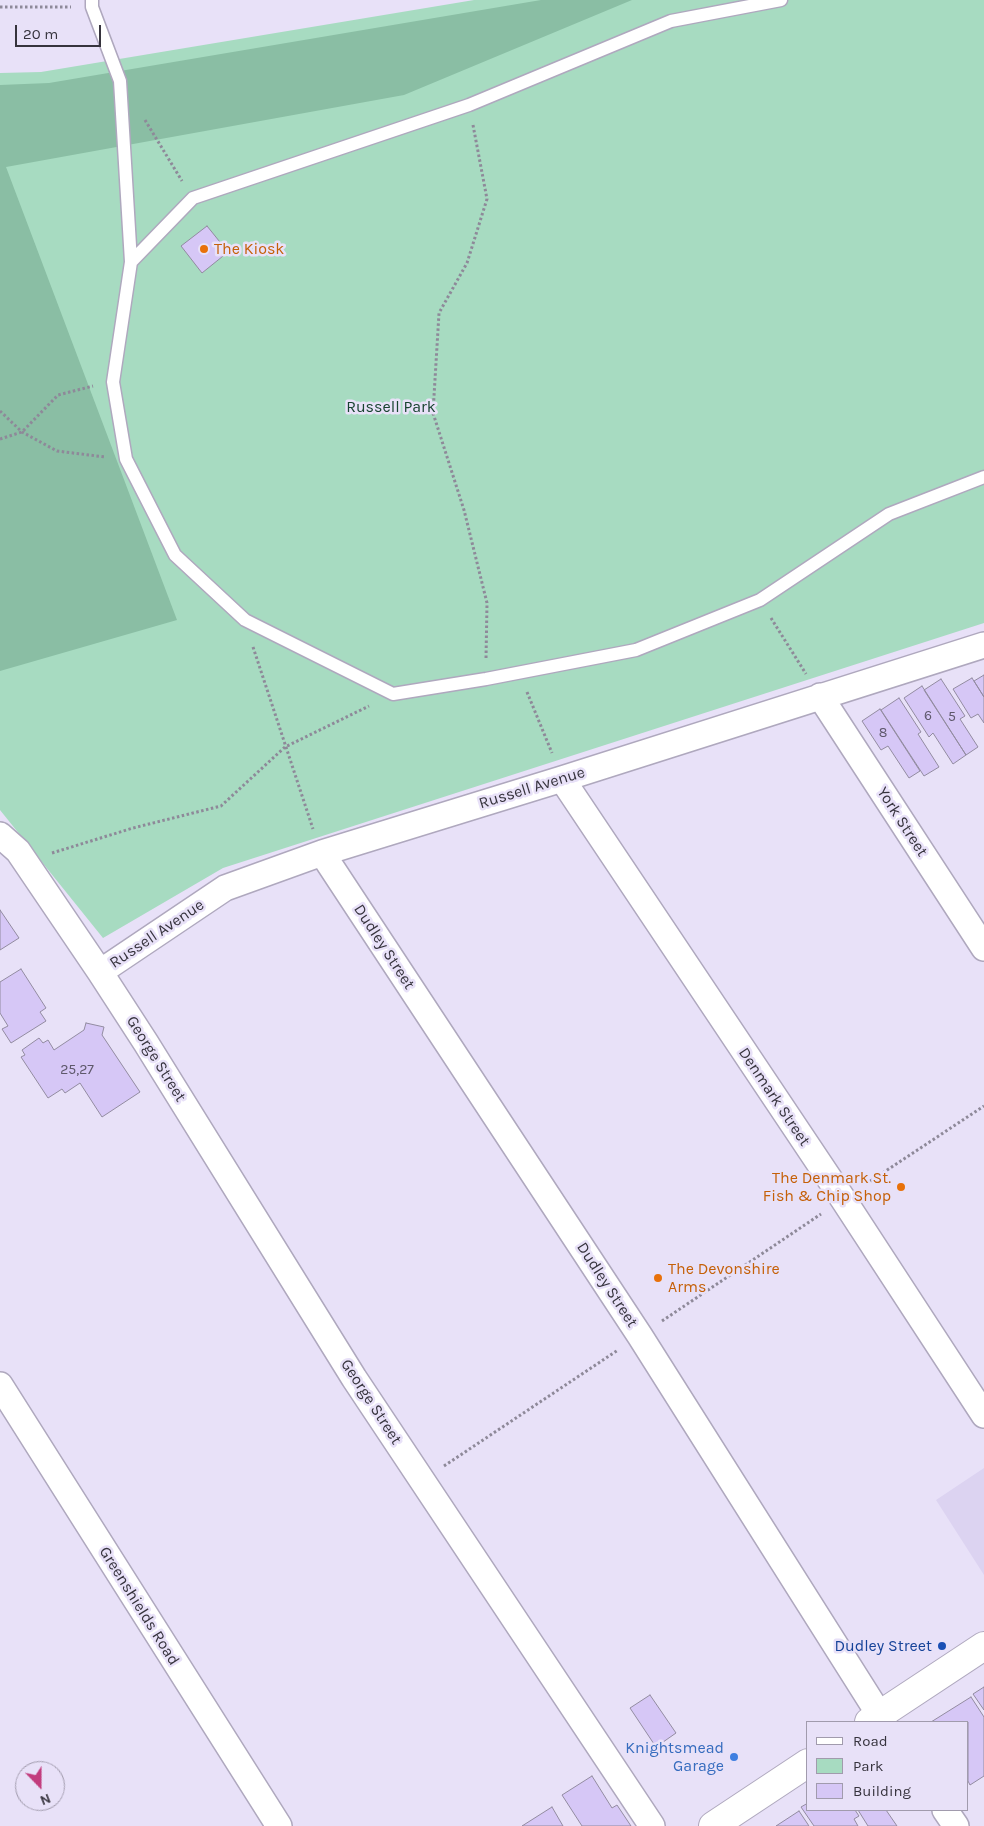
<!DOCTYPE html>
<html>
<head>
<meta charset="utf-8">
<style>
  body { margin:0 }
  #map { position:relative; width:984px; height:1826px; overflow:hidden; background:#e8e1f8; font-family:Karla,sans-serif }
  canvas { display:block }
  .legend { position:absolute; left:806px; top:1721px; width:162px; height:90px; box-sizing:border-box; background:#e8e1f8; border:1px solid #a19bad; margin:0; padding:6px 9px; list-style:none; font-size:15px; color:#36333d }
  .legend li { display:flex; align-items:center; gap:10px; height:25px }
  .legend b { width:25px; border:1px solid #a19bad }
  .north { position:absolute; left:15px; top:1761px; width:50px; height:50px; box-sizing:border-box; background:#e8e1f8; border:1px solid #a19bad; border-radius:50%; rotate:158deg; font-size:14px; font-weight:700; line-height:20px; text-align:center; color:#36333d }
  .north::after { content:''; display:block; margin:auto; width:18px; height:22px; background:#c23c7d; clip-path:polygon(50% 0,100% 100%,50% 72%,0 100%) }
  .scale { position:absolute; left:15px; top:25px; width:86px; height:22px; box-sizing:border-box; border:2px solid #36333d; border-top:0; padding-left:6px; font-size:15px; line-height:18px; white-space:nowrap; color:#36333d; -webkit-text-stroke:4px #e8e1f8; paint-order:stroke }
</style>
</head>
<body>
<div id="map">
<canvas width="984" height="1826"></canvas>
<ul class="legend">
<li><b style="height:6px;background:#fff"></b>Road</li>
<li><b style="height:14px;background:#a7dbc1"></b>Park</li>
<li><b style="height:14px;background:#d6c7f6"></b>Building</li>
</ul>
<div class="north">N</div>
<div class="scale">20 m</div>
</div>
<script>
const context = document.querySelector('canvas').getContext('2d');
context.lineJoin = 'round';
function fill(path, color) { context.fillStyle = color; context.fill(path, 'evenodd'); }
const poly = rows => new Path2D(rows.map(r => 'M' + r).join(''));
function stroke(path, color, width, dash) { context.strokeStyle = color; context.lineWidth = width; context.lineCap = dash ? 'butt' : 'round'; context.setLineDash(dash || []); context.stroke(path); }
function drawText(font, color, halo, rows, align = 'center') {
  context.font = font + ' Karla,sans-serif'; context.lineWidth = 5; context.setLineDash([]); context.textBaseline = 'middle'; context.strokeStyle = halo; context.fillStyle = color; for (const [text, x, y, turn = 0] of rows) {
    context.save(); context.translate(x, y); context.rotate((+turn || 0) * Math.PI / 180); context.textAlign = isNaN(turn) ? turn : align; if (halo) context.strokeText(text, 0, 0); context.fillText(text, 0, 0); context.restore();
  }
}
fill(poly([
  [984,1468,984,1575,936,1500]
]), '#dcd3f1');
fill(poly([
  [474,0,984,0,984,623,223,868,103,938,0,810,0,73,41,72]
]), '#a7dbc1');
fill(poly([
  [541,0,632,0,404,95,6,167,177,620,0,671,0,85,49,83]
]), '#8abea4');
const building = poly([
  [207,226,228,252,202,273,181,246,207,226],
  [984,675,984,697,974,681,984,675],
  [972,678,984,697,984,723,978,714,971,718,953,689,972,678],
  [941,679,965,716,960,719,978,747,966,755,924,690,941,679],
  [922,686,966,755,953,764,933,733,929,737,904,698,922,686],
  [899,698,921,732,918,734,939,767,924,776,881,710,899,698],
  [880,709,920,771,909,778,888,746,881,750,862,721,880,709],
  [0,910,19,938,0,950,0,910],
  [21,969,46,1008,40,1012,46,1021,11,1043,2,1029,8,1026,0,1013,0,982,21,969],
  [86,1023,104,1027,102,1035,140,1092,102,1117,80,1083,65,1093,62,1089,48,1098,21,1057,25,1055,22,1050,39,1038,43,1043,48,1040,54,1050,84,1030,86,1023],
  [984,1687,984,1710,973,1694,984,1687],
  [650,1695,676,1733,656,1747,630,1708,650,1695],
  [971,1697,984,1717,984,1776,970,1785,968,1781,968,1722,931,1722,971,1697],
  [592,1776,612,1808,617,1805,631,1826,582,1826,562,1795,592,1776],
  [808,1803,808,1810,855,1810,859,1816,854,1819,858,1826,814,1826,801,1807,808,1803],
  [552,1807,563,1826,522,1826,552,1807],
  [858,1810,886,1810,897,1826,868,1826,858,1810],
  [799,1811,809,1826,776,1826,799,1811]
]);
fill(building, '#d6c7f6');
stroke(building, '#928ba0', 1);
const lane = poly([
  [92,0,92,7,120,81,131,262],
  [781,0,671,21,469,105,193,198,131,262,113,382,126,459,175,555,245,620,393,694,486,679,636,650,760,600,889,514,984,477]
]);
const street = poly([
  [820,696,984,948],
  [562,779,843,1199,984,1415],
  [0,835,18,851,100,972,146,1043,354,1378,652,1826],
  [322,853,640,1336,884,1722],
  [100,972,225,888,322,853,562,779,984,645],
  [0,1385,279,1826],
  [945,1810,956,1826]
]);
const secondary = poly([
  [869,1722,984,1646],
  [713,1826,808,1763]
]);
stroke(lane, '#afa8be', 15);
stroke(street, '#afa8be', 28);
stroke(secondary, '#afa8be', 30);
stroke(poly([
  [0,7,71,7],
  [145,120,182,181],
  [473,125,487,199,467,263,439,313,433,413,464,510,487,603,486,659],
  [0,411,22,432,57,451,105,457],
  [0,439,22,432,58,395,93,386],
  [771,618,806,674],
  [253,647,313,829],
  [527,692,552,753],
  [52,853,133,828,221,806,285,747,369,706],
  [866,1184,984,1106],
  [662,1321,821,1214],
  [444,1466,618,1350]
]), '#8e8999', 3, [2.5, 2.5]);
stroke(lane, '#fff', 12);
stroke(street, '#fff', 25);
stroke(secondary, '#fff', 28);
for (const [x, y, r, color] of [
  [204,249,5,"#e8710a"],
  [901,1187,5,"#e8710a"],
  [658,1278,5,"#e8710a"],
  [942,1646,5,"#1a4fb4"],
  [734,1757,5,"#3f7fe0"]
]) { const dot = new Path2D(); dot.arc(x, y, r, 0, 2 * Math.PI); context.fillStyle = color; context.fill(dot); stroke(dot, '#e8e1f8', 2); }
drawText('14px', '#5e586b', null, [
  ["6",928,716],
  ["5",952,717],
  ["8",883,733],
  ["25,27",77,1070]
]);
drawText('16px', '#c56008', '#e8e1f8', [
  ["The Kiosk",214,249],
  ["The Denmark St.",891,1178,"right"],
  ["Fish & Chip Shop",891,1196,"right"],
  ["The Devonshire",668,1269],
  ["Arms",668,1287]
], 'left');
drawText('16px', '#184330', '#e8e1f8', [
  ["Russell Park",391,407]
]);
drawText('16px', '#36333d', '#e8e1f8', [
  ["Russell Avenue",532,788,-17],
  ["York Street",902,822,57],
  ["Russell Avenue",157,934,-34],
  ["Dudley Street",384,947,57],
  ["George Street",156,1059,58],
  ["Denmark Street",774,1097,56],
  ["Dudley Street",607,1285,57],
  ["George Street",371,1402,57],
  ["Greenshields Road",139,1606,58]
]);
drawText('16px', '#164399', '#e8e1f8', [
  ["Dudley Street",932,1646]
], 'right');
drawText('16px', '#366cbe', '#e8e1f8', [
  ["Knightsmead",724,1748],
  ["Garage",724,1766]
], 'right');
</script>
</body>
</html>
